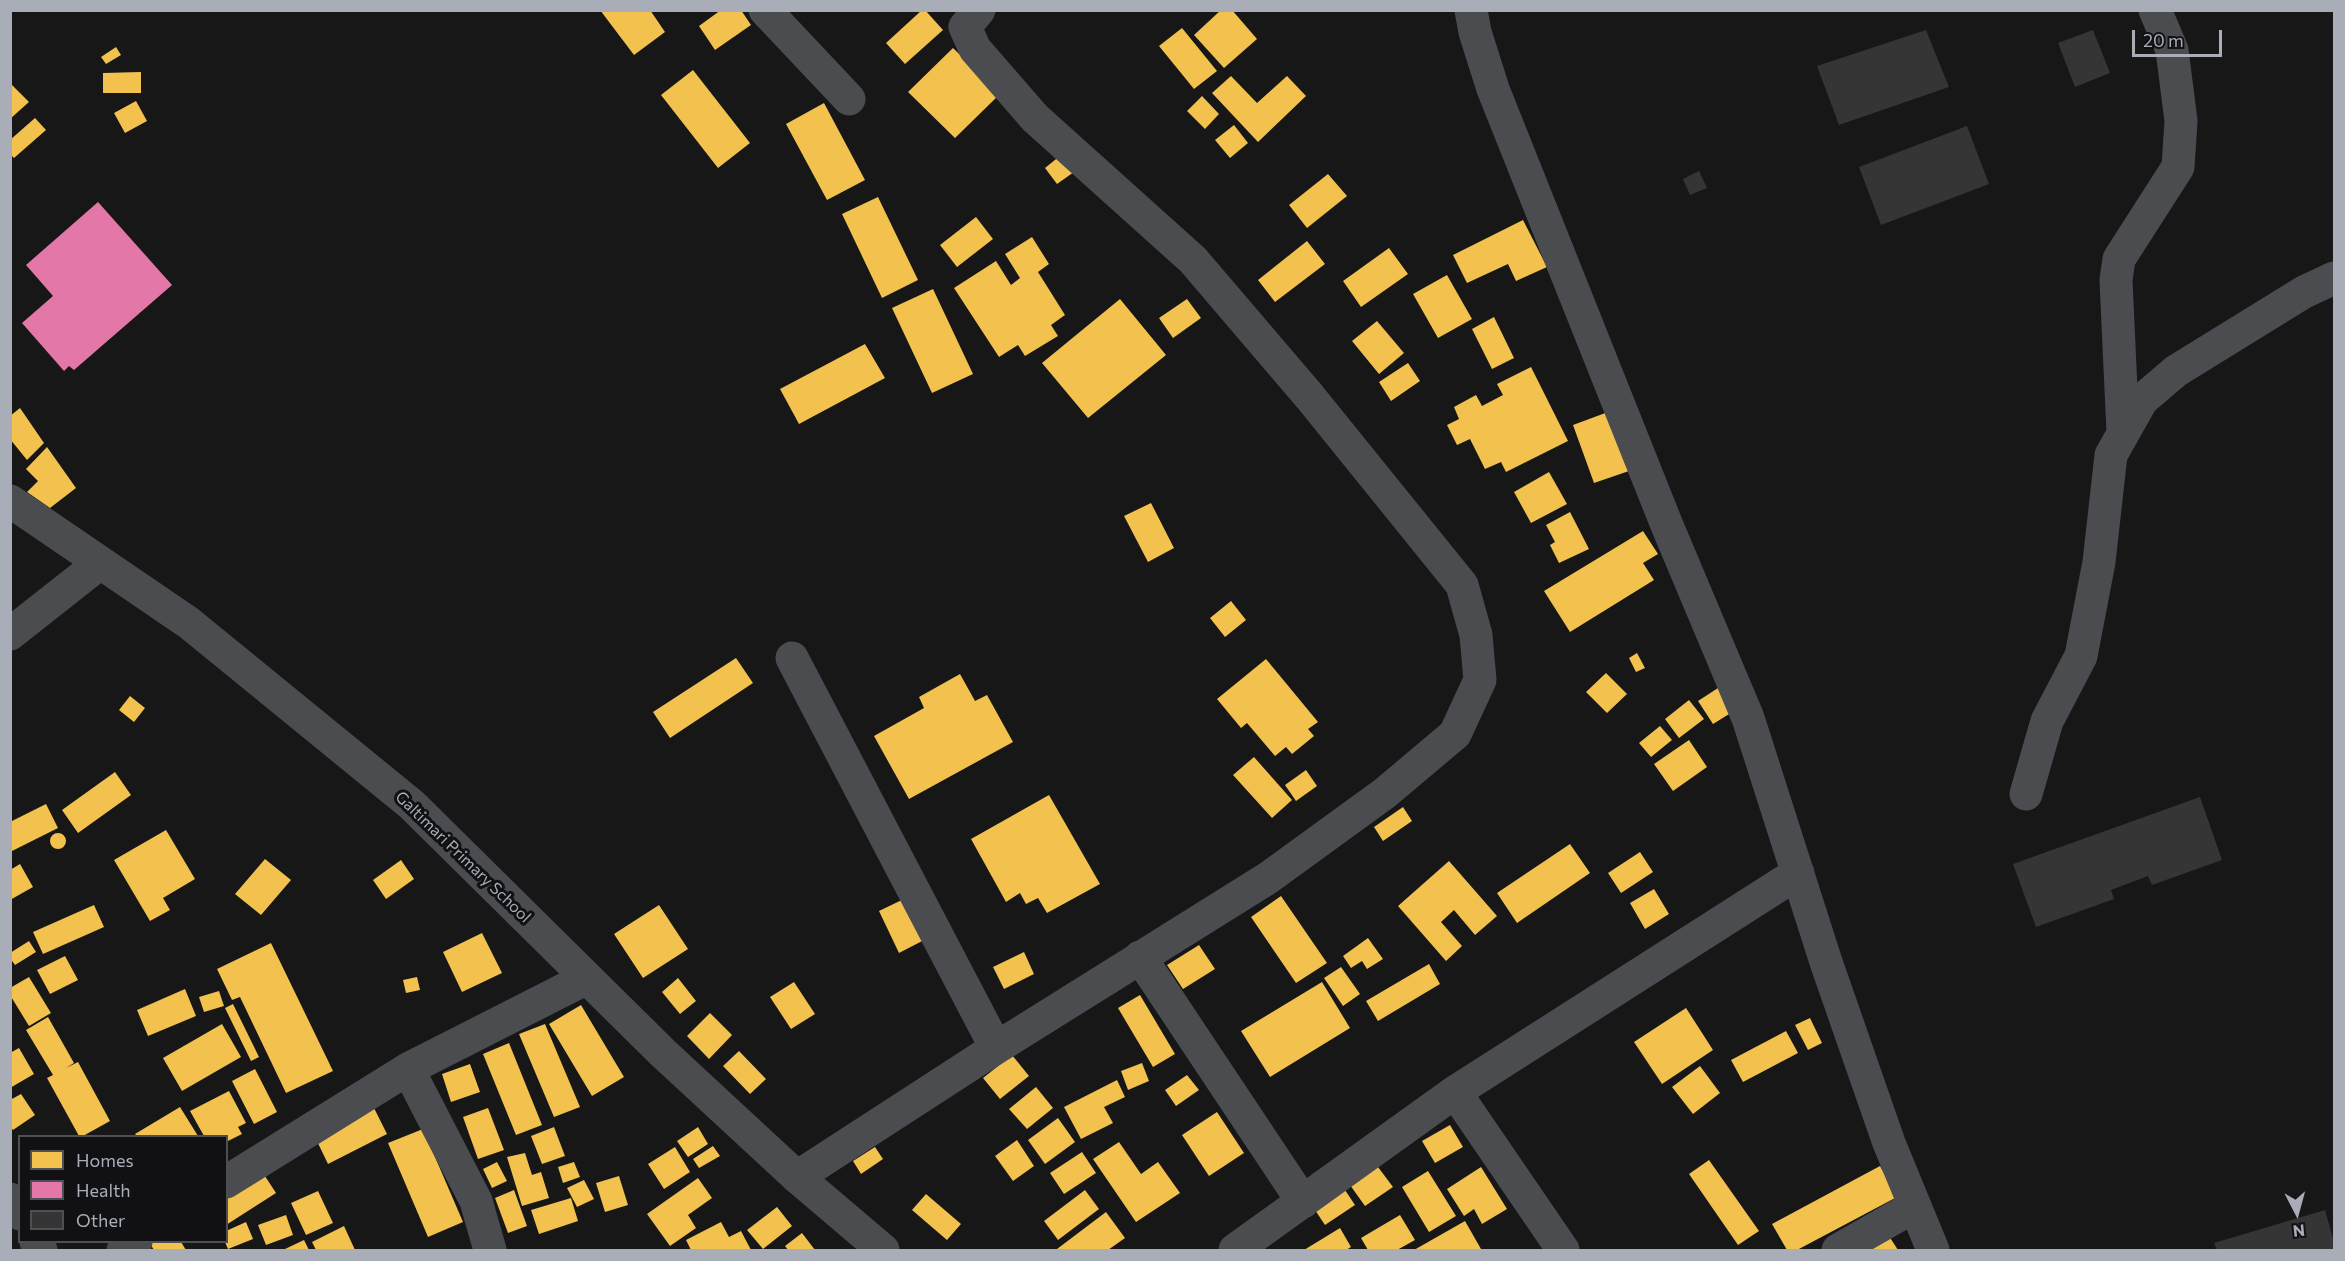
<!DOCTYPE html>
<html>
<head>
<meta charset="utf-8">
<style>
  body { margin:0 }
  #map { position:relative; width:2345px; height:1261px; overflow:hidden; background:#171717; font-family:Commissioner,sans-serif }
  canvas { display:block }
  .frame { position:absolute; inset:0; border:12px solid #a8adb8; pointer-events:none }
  .legend { position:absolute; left:18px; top:1135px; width:210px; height:108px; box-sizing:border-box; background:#111113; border:2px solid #4d4f55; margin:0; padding:8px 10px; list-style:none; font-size:18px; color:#a8adb8 }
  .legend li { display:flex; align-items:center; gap:12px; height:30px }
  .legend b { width:30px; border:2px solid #4d4f55 }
  .north { position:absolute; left:2267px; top:1183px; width:60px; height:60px; -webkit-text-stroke:4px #111113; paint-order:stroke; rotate:174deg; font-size:16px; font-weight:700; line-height:24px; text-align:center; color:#a8adb8 }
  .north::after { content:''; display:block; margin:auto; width:21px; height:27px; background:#a8adb8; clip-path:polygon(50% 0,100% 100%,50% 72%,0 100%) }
  .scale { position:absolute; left:2132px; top:30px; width:90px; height:27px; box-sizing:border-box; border:3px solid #a8adb8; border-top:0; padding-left:8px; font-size:18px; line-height:21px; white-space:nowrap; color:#a8adb8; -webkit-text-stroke:4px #111113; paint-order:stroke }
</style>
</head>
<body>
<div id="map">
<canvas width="2345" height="1261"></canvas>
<div class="frame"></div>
<ul class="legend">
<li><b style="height:16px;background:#f2c14e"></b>Homes</li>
<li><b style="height:16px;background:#e377a8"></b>Health</li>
<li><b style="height:16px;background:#353536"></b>Other</li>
</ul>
<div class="north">N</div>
<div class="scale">20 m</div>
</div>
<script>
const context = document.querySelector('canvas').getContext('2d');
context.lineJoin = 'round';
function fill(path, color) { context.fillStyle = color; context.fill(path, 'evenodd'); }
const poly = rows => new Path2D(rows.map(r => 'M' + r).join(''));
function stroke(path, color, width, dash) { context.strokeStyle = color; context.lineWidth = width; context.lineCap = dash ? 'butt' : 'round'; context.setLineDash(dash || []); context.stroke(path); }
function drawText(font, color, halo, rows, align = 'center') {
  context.font = font + ' Commissioner,sans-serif'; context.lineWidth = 6; context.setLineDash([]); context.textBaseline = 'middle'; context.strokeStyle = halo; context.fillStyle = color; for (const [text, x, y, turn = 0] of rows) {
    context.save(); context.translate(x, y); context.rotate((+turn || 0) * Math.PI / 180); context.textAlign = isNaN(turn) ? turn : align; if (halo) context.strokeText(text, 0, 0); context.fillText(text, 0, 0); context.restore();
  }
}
fill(poly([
  [600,10,650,10,665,32,634,55],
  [721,10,741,10,751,25,715,50,699,26],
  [922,10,925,10,943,30,905,64,886,43],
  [1221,10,1232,10,1257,39,1224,68,1194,35],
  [1182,28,1217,71,1194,89,1159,46],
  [116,47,121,55,106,64,101,57],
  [953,48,1000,94,955,138,908,92],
  [693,70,750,143,718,168,661,95],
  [141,72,141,93,103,93,103,73],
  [1231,76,1257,103,1287,76,1306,96,1258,142,1212,93],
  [10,83,29,102,10,119],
  [1202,96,1219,114,1205,129,1187,111],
  [136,101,147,121,125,133,114,113],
  [824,103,865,180,827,200,786,124],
  [35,118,46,130,14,158,10,154,10,140],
  [1234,125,1248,143,1230,158,1215,140],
  [1061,155,1074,172,1057,184,1045,168],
  [1328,174,1347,196,1307,228,1289,205],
  [878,197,918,280,882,298,842,214],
  [976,217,993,239,957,267,940,245],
  [1523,220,1547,267,1516,281,1508,264,1467,283,1453,255],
  [1032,237,1049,264,1038,272,1065,315,1051,325,1058,336,1025,356,1018,345,999,357,954,288,996,261,1011,285,1020,278,1005,254],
  [1307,241,1325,264,1275,302,1258,280],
  [1389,248,1408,274,1361,307,1343,281],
  [1447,275,1472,319,1438,338,1413,294],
  [933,289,973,374,932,393,892,308],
  [1120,299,1166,355,1088,418,1042,363],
  [1187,299,1201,318,1173,338,1159,318],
  [1494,317,1514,358,1492,369,1472,329],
  [1377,321,1404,353,1379,374,1352,341],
  [865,344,885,378,799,424,780,389],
  [1408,363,1420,381,1391,401,1379,382],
  [1531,367,1568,441,1506,472,1501,462,1485,469,1470,439,1457,445,1447,425,1459,419,1454,407,1476,395,1482,406,1503,395,1497,384],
  [20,408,44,443,27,460,10,439,10,416],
  [1608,412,1629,471,1594,483,1573,425],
  [47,447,76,488,50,508,27,492,38,481,26,469],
  [1549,472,1567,504,1531,523,1514,492],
  [1151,503,1174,548,1148,562,1124,516],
  [1570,512,1589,549,1559,563,1550,545,1555,542,1546,525],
  [1643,531,1658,554,1643,563,1654,580,1570,632,1544,591],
  [1231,601,1246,620,1225,637,1210,618],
  [1637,653,1645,668,1636,672,1629,658],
  [736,658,753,683,670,738,653,712],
  [1266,659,1318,722,1308,729,1314,736,1292,754,1286,747,1275,756,1247,723,1241,728,1217,699],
  [1606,673,1627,694,1607,713,1586,692],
  [960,674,975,701,987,695,1013,742,909,799,874,736,924,708,919,697],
  [1718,688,1734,711,1713,724,1698,701],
  [130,696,145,708,134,722,119,710],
  [1689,700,1704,719,1679,738,1665,719],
  [1660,726,1672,740,1651,757,1639,743],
  [1689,740,1707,767,1673,791,1654,764],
  [1254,757,1292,800,1272,818,1233,775],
  [1306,770,1317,786,1296,801,1285,785],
  [115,772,131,795,78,833,62,810],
  [1049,795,1100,884,1047,913,1038,898,1026,904,1020,893,1006,902,971,839],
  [46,804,58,828,10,852,10,822],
  [1403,807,1412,821,1383,841,1374,827],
  [166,830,195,879,163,898,170,910,150,921,114,860],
  '50 841a8 8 0 1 1 16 0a8 8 0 1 1-16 0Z',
  [1570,844,1590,873,1517,923,1497,893],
  [1640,852,1653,872,1621,893,1608,873],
  [265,859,291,880,261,915,235,894],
  [401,860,414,879,386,899,373,880],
  [1449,861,1497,916,1475,935,1454,910,1441,922,1462,946,1446,961,1398,906],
  [20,864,33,887,10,900,10,870],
  [1654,889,1669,914,1645,929,1630,903],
  [1281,896,1327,963,1296,983,1251,917],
  [908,897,928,938,899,953,879,911],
  [94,905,104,927,43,954,33,932],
  [659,905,688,949,643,978,614,934],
  [482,933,502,973,462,992,443,952],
  [1368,938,1383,959,1367,969,1362,961,1351,968,1343,956],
  [29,941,36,952,15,965,10,958,10,953],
  [271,943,333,1071,286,1093,240,997,232,1000,217,969],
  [1199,945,1215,969,1183,989,1167,965],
  [1024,952,1034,974,1004,989,993,967],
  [65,956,78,980,50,994,37,970],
  [1429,964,1440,984,1378,1021,1366,1001],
  [1341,967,1360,994,1343,1006,1324,978],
  [29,977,51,1013,29,1026,10,995,10,988],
  [417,977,420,990,406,993,403,980],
  [678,978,696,1001,680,1014,662,992],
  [794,982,815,1014,791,1029,770,997],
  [1322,982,1350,1028,1270,1077,1241,1031],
  [185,989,196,1016,148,1036,137,1010],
  [219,991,224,1006,204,1012,199,997],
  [1140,995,1175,1054,1153,1067,1118,1008],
  [233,1004,259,1057,251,1061,225,1008],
  [581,1005,624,1077,592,1096,549,1024],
  [1686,1008,1713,1050,1662,1084,1634,1042],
  [710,1013,732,1035,709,1059,687,1036],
  [48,1017,74,1063,66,1068,78,1062,110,1121,83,1136,79,1136,47,1078,53,1075,26,1030],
  [1810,1018,1822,1043,1808,1050,1795,1025],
  [222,1024,241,1057,182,1091,163,1058],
  [545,1024,580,1107,554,1117,519,1034],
  [1786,1031,1798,1053,1743,1082,1731,1060],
  [509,1043,542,1125,516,1135,483,1054],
  [19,1048,34,1074,10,1088,10,1053],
  [739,1051,766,1079,750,1094,723,1066],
  [1012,1055,1029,1076,1000,1099,983,1078],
  [1142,1063,1149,1081,1128,1090,1121,1071],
  [470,1064,480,1092,451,1102,442,1074],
  [1700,1066,1720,1093,1693,1114,1672,1087],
  [255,1069,277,1112,254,1124,232,1081],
  [1187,1075,1199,1090,1176,1106,1165,1090],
  [1117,1080,1125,1097,1104,1107,1113,1123,1081,1139,1064,1107],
  [1036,1087,1053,1108,1027,1129,1009,1109],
  [229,1091,246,1123,238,1127,242,1134,226,1142,226,1136,204,1136,190,1111],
  [21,1094,35,1115,13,1130,10,1126,10,1100],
  [180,1107,198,1136,137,1136,135,1134],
  [374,1108,387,1134,328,1164,315,1137],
  [488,1108,504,1150,478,1159,463,1117],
  [1217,1112,1244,1153,1209,1176,1182,1135],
  [1058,1118,1075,1142,1045,1164,1028,1140],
  [1450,1125,1463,1147,1435,1163,1422,1141],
  [554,1127,565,1156,542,1164,531,1136],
  [698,1127,708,1144,688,1157,677,1141],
  [423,1129,463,1222,428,1237,388,1143],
  [1017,1140,1034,1166,1013,1181,995,1156],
  [1119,1142,1141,1174,1158,1162,1180,1193,1136,1222,1093,1159],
  [713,1146,720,1156,699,1168,693,1159],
  [675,1147,690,1172,664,1189,648,1164],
  [875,1147,883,1159,861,1174,853,1161],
  [1082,1152,1096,1173,1064,1194,1050,1173],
  [525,1153,532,1175,541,1172,549,1198,522,1206,507,1157],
  [1372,1159,1393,1187,1365,1206,1345,1178],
  [1709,1160,1759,1231,1738,1245,1689,1174],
  [497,1162,507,1181,492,1188,483,1169],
  [574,1162,580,1177,563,1183,558,1167],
  [1880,1166,1897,1197,1797,1250,1787,1250,1772,1224],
  [1481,1167,1507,1209,1482,1224,1474,1209,1464,1216,1447,1189],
  [261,1170,276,1193,226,1225,226,1192],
  [1428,1171,1456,1216,1429,1232,1402,1187],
  [619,1176,628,1205,605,1212,596,1183],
  [698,1178,712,1198,688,1215,696,1228,670,1246,647,1214],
  [584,1180,594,1199,577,1207,567,1188],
  [1343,1187,1355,1205,1325,1225,1313,1207],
  [514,1190,527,1226,508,1233,495,1198],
  [1085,1190,1099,1209,1058,1240,1044,1221],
  [318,1191,333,1223,306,1235,291,1203],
  [926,1194,961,1224,947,1240,912,1210],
  [571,1198,578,1221,539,1234,531,1210],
  [777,1207,792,1226,763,1249,747,1230],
  [1106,1212,1125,1238,1108,1250,1059,1250,1057,1249],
  [286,1215,293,1235,266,1245,258,1225],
  [1400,1215,1415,1240,1397,1250,1368,1250,1361,1238],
  [1465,1221,1481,1249,1478,1250,1414,1250],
  [246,1222,253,1239,228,1249,225,1242,226,1231],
  [721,1222,729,1237,741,1231,751,1250,691,1250,686,1240],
  [344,1226,355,1250,316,1250,312,1242],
  [1340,1228,1351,1247,1346,1250,1304,1250],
  [802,1233,815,1250,788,1250,785,1246],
  [1887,1233,1898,1250,1857,1250],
  [304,1240,309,1250,286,1250,285,1249],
  [149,1242,181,1242,186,1250,154,1250]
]), '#f2c14e');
fill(poly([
  [98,202,172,285,74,370,69,366,64,371,22,323,53,296,26,265]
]), '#e377a8');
fill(poly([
  [1926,30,1949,87,1839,125,1817,66],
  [2093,30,2110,73,2075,87,2058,43],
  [1967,126,1989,184,1881,225,1859,167],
  [1699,171,1707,188,1690,195,1683,179],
  [2200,797,2222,860,2152,885,2148,876,2111,890,2114,899,2036,927,2013,864],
  [2325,1210,2334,1242,2334,1250,2217,1250,2214,1243]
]), '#353536');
stroke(poly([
  [765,10,849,99],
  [1471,10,1475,32,1493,89,1666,523,1748,718,1826,962,1889,1143,1933,1250],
  [2123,433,2116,280,2119,259,2178,167,2181,121,2172,50,2155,10],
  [10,501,189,623,412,805,663,1053,797,1177,883,1250],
  [10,634,100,563],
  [792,658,996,1048],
  [2026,794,2047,721,2081,656,2099,562,2111,455,2142,400,2176,371,2304,292,2334,278],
  [1140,957,1303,1202],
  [408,1069,476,1201,490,1250],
  [1455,1092,1563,1250],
  [797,1177,996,1048,1268,878,1385,793,1455,734,1480,680,1476,635,1462,585,1310,397,1193,260,1035,118,975,49,965,27,979,10],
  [226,1182,408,1069,587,978],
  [10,1199,20,1214],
  [36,1242,41,1250],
  [123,1250,136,1242],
  [1235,1250,1455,1092,1798,873],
  [1838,1250,1915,1206]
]), '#4b4c50', 33);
drawText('16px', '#a8adb8', '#111113', [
  ["Galtimari Primary School",463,857,44]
]);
</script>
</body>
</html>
